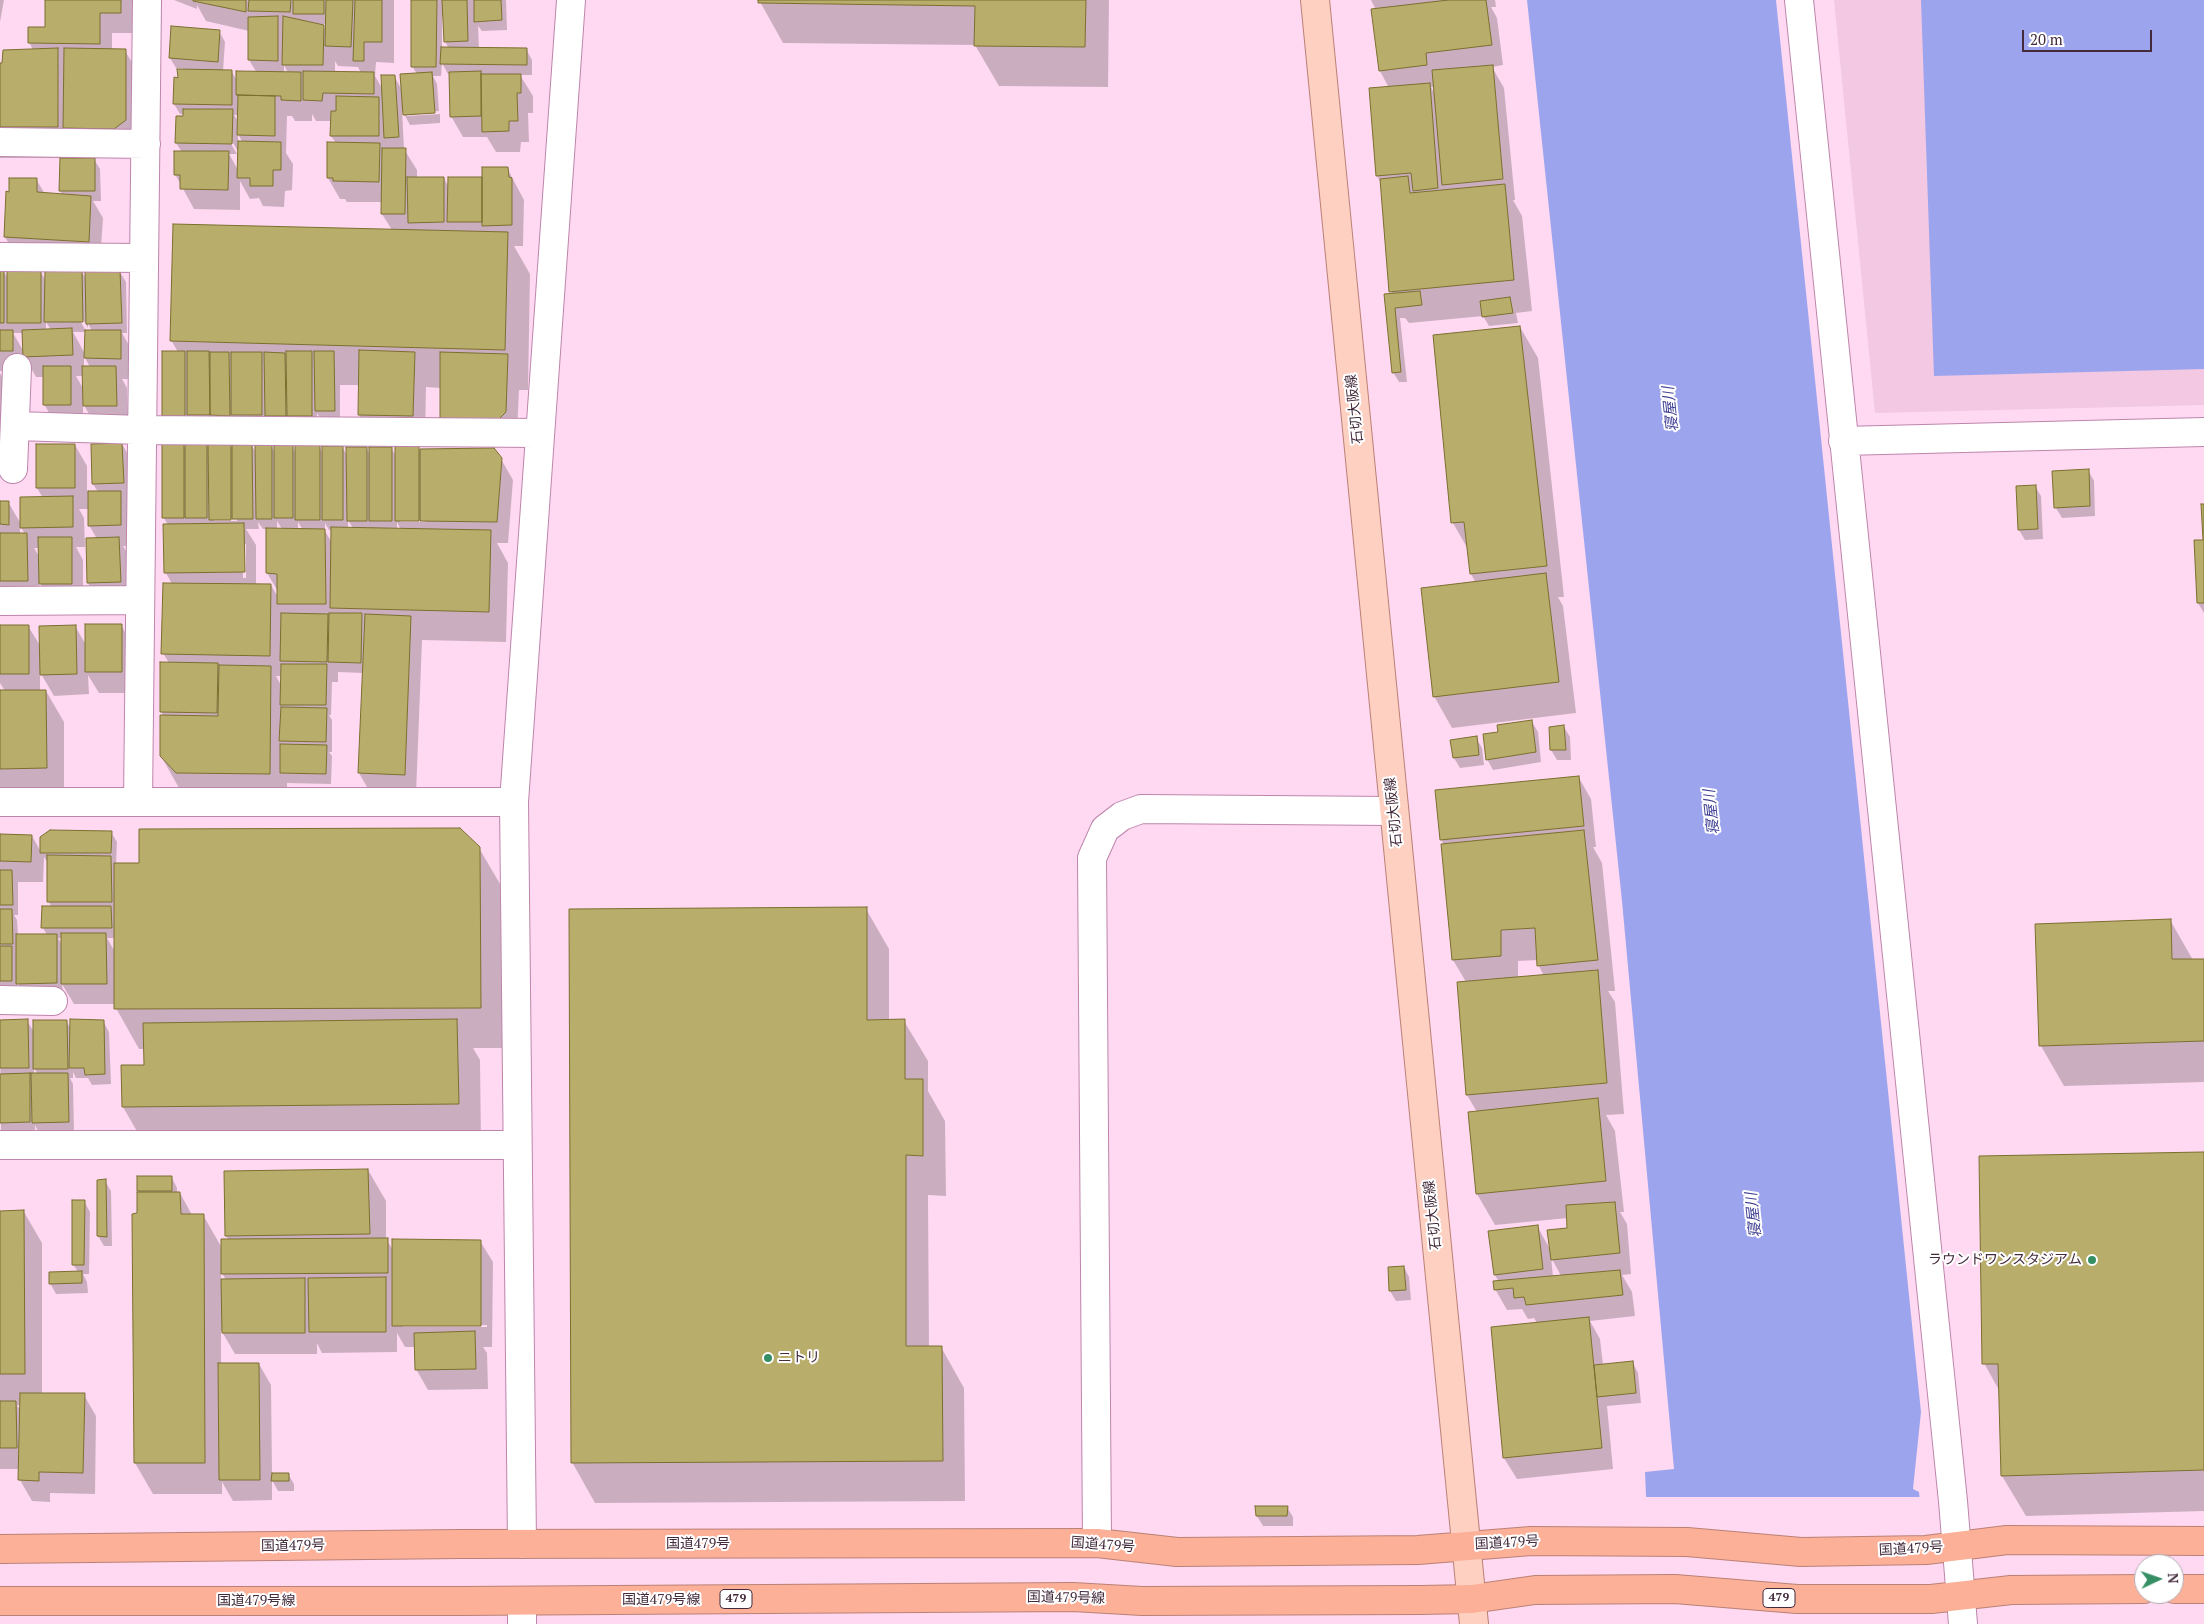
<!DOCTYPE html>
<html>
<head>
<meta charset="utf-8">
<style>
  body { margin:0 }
  #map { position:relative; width:2204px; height:1624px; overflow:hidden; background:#fed9f1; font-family:"PT Serif",serif }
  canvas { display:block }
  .north { position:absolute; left:2134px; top:1554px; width:50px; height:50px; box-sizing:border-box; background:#fff; border:1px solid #b4aab1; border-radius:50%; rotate:87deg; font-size:14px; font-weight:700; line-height:20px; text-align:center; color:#432b3b }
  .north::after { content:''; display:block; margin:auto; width:18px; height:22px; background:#368f64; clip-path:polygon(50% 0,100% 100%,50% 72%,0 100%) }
  .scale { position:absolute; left:2022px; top:30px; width:130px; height:22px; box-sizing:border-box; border:2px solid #432b3b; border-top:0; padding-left:6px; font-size:15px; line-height:18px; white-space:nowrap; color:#432b3b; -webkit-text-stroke:4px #fff; paint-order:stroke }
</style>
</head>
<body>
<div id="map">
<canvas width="2204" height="1624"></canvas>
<div class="north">N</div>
<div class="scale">20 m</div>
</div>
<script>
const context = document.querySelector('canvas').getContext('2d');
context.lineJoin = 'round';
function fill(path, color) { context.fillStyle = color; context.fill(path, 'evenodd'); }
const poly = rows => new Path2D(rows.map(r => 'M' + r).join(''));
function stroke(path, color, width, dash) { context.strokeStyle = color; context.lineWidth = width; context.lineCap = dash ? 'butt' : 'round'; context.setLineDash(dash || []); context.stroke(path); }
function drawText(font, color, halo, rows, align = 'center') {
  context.font = font + ' "PT Serif","Noto Sans JP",serif'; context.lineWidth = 4; context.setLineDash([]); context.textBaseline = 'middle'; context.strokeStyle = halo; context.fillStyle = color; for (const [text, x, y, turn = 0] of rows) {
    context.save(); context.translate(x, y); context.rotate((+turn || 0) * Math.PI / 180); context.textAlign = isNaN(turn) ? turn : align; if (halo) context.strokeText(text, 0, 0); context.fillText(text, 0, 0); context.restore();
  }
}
fill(poly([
  [1834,0,2204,0,2204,405,1875,413]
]), '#f2c8e3');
fill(poly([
  [1527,0,1776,0,1921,1412,1913,1489,1919,1492,1931,1624,1660,1624,1646,1495,1645,1472,1674,1469,1622,901],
  [1921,0,2204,0,2204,369,1934,376]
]), '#9ca4ee');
fill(poly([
  [1644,1497,1921,1497,1933,1624,1657,1624]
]), '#fed9f1');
fill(poly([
  [0,0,4,0,0,22],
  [47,0,136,0,136,4,132,4,132,33,112,33,112,50,125,51,138,72,138,141,75,149,75,159,94,159,100,169,101,201,93,201,103,218,100,263,17,258,5,237,36,179,45,194,63,195,60,191,61,158,0,158,0,64,33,50,29,42,46,29],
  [174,0,394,0,394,63,376,62,375,76,383,90,394,76,402,90,417,74,412,66,413,0,506,0,507,30,482,31,478,26,479,49,526,49,532,60,532,75,520,75,533,96,533,113,528,113,529,142,521,142,520,152,496,152,487,137,463,137,451,116,450,74,448,74,442,63,441,76,433,76,437,84,439,111,407,113,407,116,440,114,440,123,410,125,402,110,404,149,417,170,417,178,444,178,449,188,483,178,507,168,524,200,523,246,514,246,530,274,528,390,519,390,517,433,453,439,441,418,441,388,426,387,425,437,371,436,359,415,359,385,340,385,340,421,322,421,317,413,317,425,169,426,163,415,178,352,171,340,392,230,382,214,383,202,347,202,345,199,340,199,328,178,336,143,331,136,332,121,316,121,312,114,312,121,295,121,292,116,287,116,286,153,293,164,292,190,285,191,284,207,263,206,259,198,250,199,240,181,240,210,194,209,175,174,182,152,176,143,177,117,184,118,184,114,180,114,174,104,179,79,186,69,176,68,170,58,219,31,225,42,223,71,231,71,238,82,257,73,249,60,249,31,206,21,197,5,197,9],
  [442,17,444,17,445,41,449,49,442,48],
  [317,24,327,24,326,31,323,26],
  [335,61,338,66,358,67,361,73,335,73],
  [284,65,288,73,284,73],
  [234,115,238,115,238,121],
  [238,134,243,143,238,143],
  [230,138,239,153,238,170,229,154,237,154,228,139],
  [759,0,1109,0,1108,87,999,86,975,45,783,43],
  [1371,0,1495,0,1496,7,1491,7,1497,18,1503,65,1492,67,1504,88,1515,200,1513,200,1522,216,1532,311,1516,313,1518,323,1489,326,1483,316,1409,323,1405,318,1400,318,1407,382,1399,382,1393,372,1392,295,1381,183,1377,176,1389,88,1380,71,1372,10,1376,10],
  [1431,87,1435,87,1435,95],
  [0,270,3,270,8,279,40,271,46,281,81,271,87,280,120,272,126,282,127,333,122,333,133,352,133,379,122,379,127,388,128,427,96,427,83,403,83,426,56,425,44,404,44,377,36,377,24,356,24,371,0,371],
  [81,316,88,328,88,323,92,331,86,331,78,317],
  [46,322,51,330,46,330],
  [73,332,86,332,85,354],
  [13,333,24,333,24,352],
  [84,356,90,367,84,367],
  [76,376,84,376,84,390],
  [1520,327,1538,358,1564,597,1558,597,1563,606,1576,713,1452,728,1434,696,1476,583,1471,574,1469,551,1453,523,1434,336],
  [0,373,3,379,4,416,0,416],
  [122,444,134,465,135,504,128,504,133,513,133,546,123,546,131,559,132,603,100,604,88,583,97,539,89,525,89,509,79,509,84,518,85,547,76,547,83,560,83,605,52,604,39,581,39,602,0,596,0,502,8,502,21,524,43,498,37,488,75,445,87,466,87,492,98,492,93,484,92,445],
  [20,526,25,534,20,534],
  [34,548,40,548,40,558],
  [183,445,186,451,206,445,210,451,230,445,233,451,252,446,257,454,271,446,275,453,292,446,296,454,319,446,323,454,342,447,348,457,366,448,370,455,391,448,396,456,418,448,421,454,501,459,513,480,508,543,497,543,508,563,506,642,422,640,416,795,371,794,359,773,363,673,338,672,338,682,332,682,331,715,329,715,332,720,332,752,329,752,332,756,331,784,287,783,287,805,195,804,179,788,161,756,164,717,161,711,169,663,163,653,172,584,166,573,168,525,164,518],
  [214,519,237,519,237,521,214,521],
  [348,520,353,528,348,528],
  [400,520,425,520,425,522,400,522],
  [277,521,282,529,277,529],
  [258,522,263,529,267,529,267,573,279,593,279,599,271,585,256,585,256,545,246,529,259,529],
  [298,522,303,530,298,530],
  [397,522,401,530,397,529],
  [325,523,329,530,332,530,332,543,325,531],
  [243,544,246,544,246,578,243,578],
  [276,676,282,676,282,687],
  [2088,470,2094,481,2095,516,2062,518,2056,508],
  [2035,486,2041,496,2043,539,2025,540,2019,530],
  [2204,541,2204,613,2198,603],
  [121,625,133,646,133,693,99,693,88,675,89,694,54,696,40,672,40,691,46,691,64,722,64,799,0,800,0,691,5,691,0,683,0,626,28,626,41,647,75,626,86,645],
  [1532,722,1538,732,1541,762,1493,770,1487,759,1499,733],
  [1564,727,1570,737,1571,760,1557,760,1551,750,1550,728],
  [1476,738,1482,748,1484,765,1460,768,1454,758,1452,741],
  [1579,778,1591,799,1596,847,1593,847,1602,863,1615,991,1608,991,1615,1002,1624,1114,1606,1115,1615,1131,1624,1212,1620,1212,1627,1224,1631,1274,1622,1275,1632,1292,1635,1316,1590,1321,1600,1339,1603,1365,1633,1363,1638,1373,1641,1403,1607,1406,1613,1469,1517,1479,1504,1458,1537,1323,1534,1318,1528,1319,1522,1309,1507,1310,1495,1289,1499,1282,1495,1275,1489,1232,1537,1226,1550,1249,1568,1229,1568,1218,1495,1225,1477,1194,1477,1112,1467,1095,1466,982,1453,960,1444,845,1441,839],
  [1538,960,1539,966,1544,976,1518,978,1518,961],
  [1551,1257,1561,1276,1553,1277],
  [111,832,117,842,116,865,479,848,503,889,503,1048,473,1048,480,1060,481,1144,146,1147,123,1107,122,1066,145,1066,145,1049,139,1049,116,1008,116,1004,74,1004,62,984,63,993,23,993,17,982,17,991,0,991,0,835,32,836,41,852],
  [44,857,48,863,49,902,52,908,43,928,47,935,18,935,17,920,14,915,18,915,18,882,43,882],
  [58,938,62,938,62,945],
  [107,938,115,938,115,952],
  [866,909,889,949,889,1021,904,1021,928,1061,928,1091,945,1121,946,1196,928,1195,929,1347,941,1347,964,1388,965,1501,595,1503,572,1462],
  [2170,920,2193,960,2204,960,2204,1082,2064,1086,2041,1046,2036,925],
  [0,1021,27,1021,34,1032,66,1021,71,1029,103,1021,109,1032,111,1084,92,1085,88,1078,76,1078,73,1072,73,1078,70,1078,73,1084,74,1132,39,1133,35,1125,35,1132,1,1132],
  [34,1067,38,1075,34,1075],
  [2204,1154,2204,1511,2026,1516,2002,1476,2000,1392,1984,1363],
  [368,1170,386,1201,386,1239,393,1250,480,1241,493,1262,492,1347,483,1347,487,1353,488,1389,428,1390,416,1369,415,1347,405,1347,397,1333,397,1352,322,1353,317,1343,317,1354,235,1354,221,1330,221,1364,259,1364,271,1385,272,1474,288,1474,294,1484,294,1491,278,1491,272,1480,272,1500,233,1501,222,1482,222,1494,153,1494,135,1463,140,1193,138,1190,172,1178,177,1188,177,1193,180,1193,192,1215,203,1215,222,1248,229,1240,226,1236],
  [221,1271,226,1280,221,1280],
  [403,1325,487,1325,487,1327,403,1327],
  [98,1181,105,1181,111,1191,112,1246,104,1246,98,1236],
  [84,1201,90,1212,89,1274,83,1274,87,1282,88,1293,56,1294,50,1283,78,1272,73,1264],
  [0,1212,24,1212,42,1243,42,1394,84,1395,96,1416,95,1494,50,1493,50,1502,32,1501,20,1480,20,1469,0,1469],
  [17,1405,21,1405,21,1412],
  [1404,1267,1409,1277,1411,1300,1396,1301,1390,1291],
  [1256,1507,1287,1507,1293,1517,1293,1526,1263,1526,1257,1516]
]), '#0003');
const building = poly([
  [45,0,121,0,121,13,100,13,100,44,28,43,28,27,45,27,45,0],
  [246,0,246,12,193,1,193,0,246,0],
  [249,0,291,0,290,12,248,11,249,0],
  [293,0,324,0,324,14,293,14,293,0],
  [326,0,353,0,351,47,325,46,326,0],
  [355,0,382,0,382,42,364,42,364,61,353,61,355,0],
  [411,0,437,0,436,67,411,67,411,0],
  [442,0,467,0,468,41,444,42,442,0],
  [474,0,501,0,502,20,474,22,474,0],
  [758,0,1086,0,1085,47,974,46,975,6,758,3,758,0],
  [1448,0,1486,0,1492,45,1426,53,1427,65,1379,71,1371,9,1448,0],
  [278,16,278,61,248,60,248,17,278,16],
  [283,16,324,25,323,65,282,65,283,16],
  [171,26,220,30,218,62,169,58,171,26],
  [441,47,527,48,527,65,440,64,441,47],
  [58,48,58,127,0,127,0,63,2,63,3,50,58,48],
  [64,48,126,49,126,120,114,129,63,128,64,48],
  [1493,65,1503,179,1442,185,1432,70,1493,65],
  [177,69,232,70,232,105,173,104,174,77,178,78,177,69],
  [236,71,301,72,301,101,281,100,281,96,236,95,236,71],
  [303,71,374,72,374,94,323,93,322,101,303,100,303,71],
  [481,71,481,116,450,117,449,72,481,71],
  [432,72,435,113,403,115,400,74,432,72],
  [481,74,521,74,521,93,517,93,518,121,509,121,509,131,482,132,481,74],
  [381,75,395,75,399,137,384,138,381,75],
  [1430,83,1438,188,1413,191,1411,173,1376,176,1369,88,1430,83],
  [238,95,275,96,275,136,237,135,238,95],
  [336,96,379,97,379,136,330,136,331,111,336,111,336,96],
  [183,109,233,109,232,144,175,143,176,116,183,116,183,109],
  [238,141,281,142,281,170,273,170,273,186,250,186,250,178,237,178,238,141],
  [327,142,380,143,379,182,333,181,333,178,327,178,327,142],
  [382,148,406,148,405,214,381,214,382,148],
  [174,151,229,151,228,190,180,189,180,175,174,175,174,151],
  [60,158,95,158,95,191,59,191,60,158],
  [482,167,508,167,509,177,512,178,512,225,482,226,482,167],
  [1408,176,1410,193,1505,184,1514,280,1389,292,1380,179,1408,176],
  [407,177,444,177,444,222,408,223,407,177],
  [448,177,482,177,482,222,447,222,448,177],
  [9,178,37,178,37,192,91,196,89,242,4,237,6,191,9,192,9,178],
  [173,224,508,232,505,350,170,341,173,224],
  [0,269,4,269,4,323,0,323,0,269],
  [82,269,83,322,44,322,45,270,82,269],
  [7,270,41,270,41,323,7,323,7,270],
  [120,270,122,323,86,324,85,271,120,270],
  [1420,291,1422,305,1395,308,1401,372,1392,373,1384,294,1420,291],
  [1510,297,1513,313,1482,317,1480,301,1510,297],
  [1520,326,1547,566,1470,574,1464,522,1451,523,1433,335,1520,326],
  [72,328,73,355,23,357,22,330,72,328],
  [0,330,13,330,13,351,0,351,0,330],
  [85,330,121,330,121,359,84,358,85,330],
  [359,350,415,352,413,416,358,415,359,350],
  [162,351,185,351,185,416,162,416,162,351],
  [187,351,209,351,210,415,187,415,187,351],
  [286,351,312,351,312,416,287,416,286,351],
  [314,351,334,351,335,411,315,411,314,351],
  [210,352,229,352,230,416,210,415,210,352],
  [231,352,262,352,262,415,231,415,231,352],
  [264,352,285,353,286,416,265,416,264,352],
  [440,352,508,354,506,412,498,420,440,418,440,352],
  [43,366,71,366,71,405,43,405,43,366],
  [82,366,116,366,117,406,83,406,82,366],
  [122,443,124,483,92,484,91,444,122,443],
  [36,444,75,444,75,488,36,488,36,444],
  [162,444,184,444,184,518,162,518,162,444],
  [185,444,207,444,207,518,185,518,185,444],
  [208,444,231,444,231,520,209,520,208,444],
  [252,444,253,519,232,519,232,445,252,444],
  [272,444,272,519,256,519,255,445,272,444],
  [274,445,293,445,293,518,274,518,274,445],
  [295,445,320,445,320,520,295,520,295,445],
  [322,446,343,446,343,520,322,520,322,446],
  [395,446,419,446,419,521,395,521,395,446],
  [346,447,367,447,367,521,347,521,346,447],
  [369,447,392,447,392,521,369,521,369,447],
  [494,448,502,458,497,522,420,521,420,449,494,448],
  [2089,469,2090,506,2054,508,2052,471,2089,469],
  [2036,485,2038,529,2018,530,2016,486,2036,485],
  [88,491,121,491,121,525,88,526,88,491],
  [73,496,73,527,20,528,20,497,73,496],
  [0,501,9,501,9,525,0,524,0,501],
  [2201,504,2204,504,2204,603,2197,603,2194,540,2203,540,2201,504],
  [244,523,245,572,164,573,163,524,244,523],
  [331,527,491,530,489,612,330,608,331,527],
  [266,528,325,529,326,604,277,604,277,574,266,573,266,528],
  [0,533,27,533,28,581,0,581,0,533],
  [38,537,72,537,72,584,39,584,38,537],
  [119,537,121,582,87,583,86,538,119,537],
  [1546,573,1559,682,1433,697,1421,588,1546,573],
  [163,583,271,584,270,656,161,654,163,583],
  [281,613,328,614,327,662,280,661,281,613],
  [329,613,362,613,361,663,328,662,329,613],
  [365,614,411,616,405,775,358,773,365,614],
  [85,624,122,624,122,672,85,672,85,624],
  [0,625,29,625,29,674,0,674,0,625],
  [76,625,77,674,40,675,39,626,76,625],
  [160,662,218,663,217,713,160,712,160,662],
  [281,664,327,664,326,705,280,705,281,664],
  [219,665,271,666,270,774,176,773,160,756,160,715,218,716,219,665],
  [0,690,46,690,47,768,0,769,0,690],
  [281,707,327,708,326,742,279,741,281,707],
  [1532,720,1536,752,1486,760,1483,734,1498,732,1497,725,1532,720],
  [1564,725,1566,750,1550,750,1549,727,1564,725],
  [1477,736,1479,755,1453,758,1450,740,1477,736],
  [280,744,327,745,326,774,280,773,280,744],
  [1579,776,1584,826,1440,840,1435,790,1579,776],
  [460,828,480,847,481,1008,114,1009,114,863,139,863,139,829,460,828],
  [50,830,112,831,111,853,40,853,40,837,50,830],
  [1584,830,1598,960,1537,966,1535,928,1501,930,1501,956,1452,960,1441,844,1584,830],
  [0,834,32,835,31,862,0,861,0,834],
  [47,855,111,856,112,902,47,902,47,855],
  [0,870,12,870,13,905,0,905,0,870],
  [42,906,111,906,112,928,41,928,42,906],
  [867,907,867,1020,905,1019,905,1079,923,1079,923,1156,906,1155,906,1346,942,1346,943,1461,571,1463,569,909,867,907],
  [0,909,12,909,13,944,0,944,0,909],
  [2171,919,2172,959,2204,959,2204,1041,2039,1046,2035,924,2171,919],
  [61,933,106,933,107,984,61,984,61,933],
  [16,934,57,934,57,983,16,984,16,934],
  [0,946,12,946,12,981,0,981,0,946],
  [1598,970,1607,1083,1466,1095,1457,982,1598,970],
  [28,1019,29,1068,0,1068,0,1020,28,1019],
  [70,1019,104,1020,105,1074,85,1075,84,1068,69,1068,70,1019],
  [457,1019,459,1104,122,1107,121,1065,144,1065,143,1023,457,1019],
  [33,1020,67,1020,68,1069,33,1069,33,1020],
  [30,1073,30,1122,0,1123,0,1074,30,1073],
  [31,1073,68,1073,69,1122,32,1123,31,1073],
  [1598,1098,1606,1181,1476,1194,1468,1112,1598,1098],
  [2204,1152,2204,1470,2001,1476,1998,1364,1982,1364,1979,1156,2204,1152],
  [368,1169,370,1234,225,1236,224,1171,368,1169],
  [137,1176,172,1176,172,1191,137,1191,137,1176],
  [106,1179,107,1237,97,1236,97,1180,106,1179],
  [137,1192,180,1192,181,1214,204,1214,205,1463,134,1463,132,1214,137,1213,137,1192],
  [72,1200,85,1200,84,1265,72,1265,72,1200],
  [1615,1202,1620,1253,1551,1260,1547,1230,1567,1228,1566,1205,1615,1202],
  [24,1210,25,1374,0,1374,0,1211,24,1210],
  [1538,1225,1543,1269,1494,1275,1488,1231,1538,1225],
  [388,1238,388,1273,221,1274,221,1239,388,1238],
  [392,1239,481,1240,481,1326,392,1326,392,1239],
  [1404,1266,1406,1290,1389,1291,1388,1267,1404,1266],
  [1620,1270,1623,1295,1526,1305,1524,1297,1514,1298,1513,1288,1494,1290,1493,1281,1620,1270],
  [82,1271,82,1283,49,1284,49,1272,82,1271],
  [386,1277,386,1332,309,1332,308,1278,386,1277],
  [305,1278,305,1333,222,1333,221,1279,305,1278],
  [1589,1317,1602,1448,1503,1458,1491,1327,1589,1317],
  [475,1331,476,1369,415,1370,414,1333,475,1331],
  [1633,1361,1636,1393,1597,1397,1594,1365,1633,1361],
  [218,1363,259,1363,260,1480,219,1480,218,1363],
  [20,1393,85,1393,83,1473,39,1472,39,1481,18,1480,20,1393],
  [0,1401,16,1401,17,1448,0,1448,0,1401],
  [272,1473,289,1473,289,1481,271,1481,272,1473],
  [1255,1506,1288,1506,1287,1516,1256,1516,1255,1506]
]);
fill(building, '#b9ad6c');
stroke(building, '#7b6f2e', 1);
const minor = poly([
  [1799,0,1953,1501,1963,1624],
  [0,142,146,144],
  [0,257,144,258],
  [16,426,142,430,539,433],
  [1843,441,2204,432],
  [13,469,17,368],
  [0,601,140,600],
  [138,801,147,0],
  [0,802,514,802],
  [0,1000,53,1001],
  [0,1145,517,1145],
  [1097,1543,1092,858,1105,829,1122,816,1141,809,1393,811],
  [522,1544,514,802,571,0],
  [522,1624,522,1601]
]);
const major = poly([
  [1315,0,1474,1624]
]);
const highway = poly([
  [0,1549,460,1544,1097,1543,1177,1552,1418,1550,1531,1541,1687,1542,1801,1552,1926,1550,2007,1540,2204,1541],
  [2174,1589,2204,1589],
  [0,1601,461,1601,1073,1597,1142,1601,1421,1600,1472,1599,1535,1590,1675,1589,1797,1599,1931,1599,2011,1590,2144,1589]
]);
stroke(minor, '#be85ac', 30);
stroke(major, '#bb8177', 30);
stroke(highway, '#bb8177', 30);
stroke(minor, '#fff', 28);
stroke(major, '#fdd0c1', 28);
stroke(highway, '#fbb097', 28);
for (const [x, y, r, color] of [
  [2092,1260,5,"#368f64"],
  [768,1358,5,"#368f64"]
]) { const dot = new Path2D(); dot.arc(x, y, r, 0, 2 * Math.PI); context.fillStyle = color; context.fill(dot); stroke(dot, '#fff', 2); }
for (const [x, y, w] of [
  [1779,1598,32],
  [736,1599,32]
]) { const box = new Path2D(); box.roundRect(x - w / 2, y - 9.5, w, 19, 4); context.fillStyle = '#fff'; context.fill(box); stroke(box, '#432b3b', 1); }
drawText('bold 12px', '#432b3b', null, [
  ["479",1779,1598],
  ["479",736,1599]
]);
drawText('14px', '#432b3b', '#fff', [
  ["石切大阪線",1355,409,-96],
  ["石切大阪線",1394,812,-96],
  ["石切大阪線",1433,1215,-96],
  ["国道479号",1507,1543,-3],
  ["国道479号",698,1544],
  ["国道479号",1103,1545,4],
  ["国道479号",293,1546,-1],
  ["国道479号",1911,1549,-3],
  ["国道479号線",1066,1598,1],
  ["国道479号線",661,1600],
  ["国道479号線",256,1601]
]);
drawText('14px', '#432b3b', '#fff', [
  ["ラウンドワンスタジアム",2082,1260],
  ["ニトリ",778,1358,"left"]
], 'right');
drawText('italic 15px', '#3e3d92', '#fff', [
  ["寝屋川",1671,409,-96],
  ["寝屋川",1712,812,-96],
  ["寝屋川",1754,1215,-96]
]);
</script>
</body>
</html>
